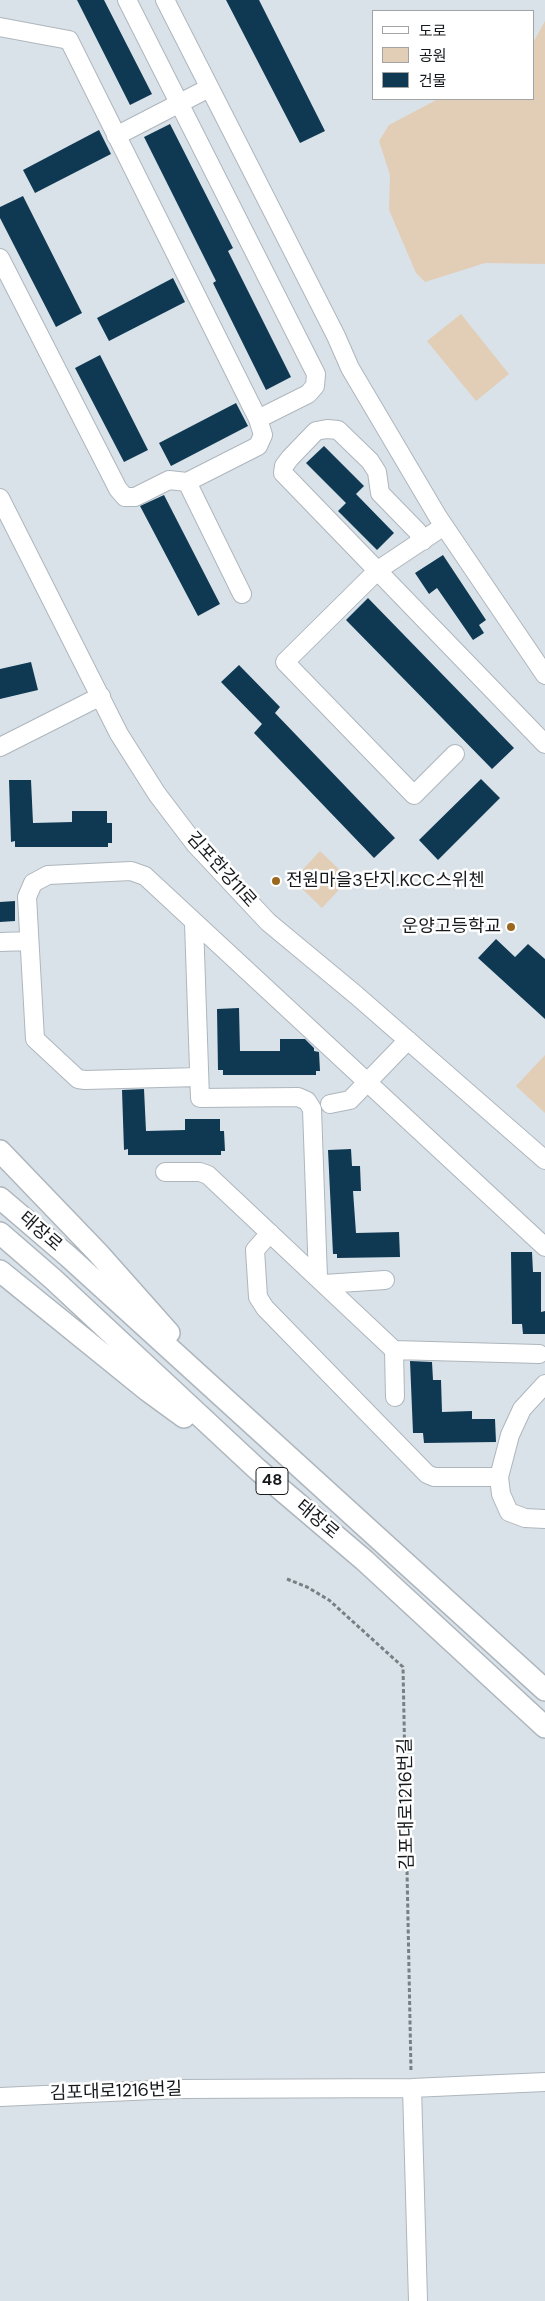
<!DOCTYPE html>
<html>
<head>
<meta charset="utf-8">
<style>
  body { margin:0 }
  #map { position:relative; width:545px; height:2301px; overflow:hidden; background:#d9e2e9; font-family:"DM Sans","Noto Sans KR",sans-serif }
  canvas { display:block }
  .legend { position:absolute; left:372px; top:10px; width:162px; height:90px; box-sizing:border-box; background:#fff; border:1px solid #a2a3a4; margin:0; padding:6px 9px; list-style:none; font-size:15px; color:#171a1c }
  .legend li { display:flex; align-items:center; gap:10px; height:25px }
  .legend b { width:25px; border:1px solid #a2a3a4 }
</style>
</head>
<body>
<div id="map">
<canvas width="545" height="2301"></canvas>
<ul class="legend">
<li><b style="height:6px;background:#fff"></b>도로</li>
<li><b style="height:14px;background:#e2ceb6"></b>공원</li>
<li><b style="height:14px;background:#0f3953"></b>건물</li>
</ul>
</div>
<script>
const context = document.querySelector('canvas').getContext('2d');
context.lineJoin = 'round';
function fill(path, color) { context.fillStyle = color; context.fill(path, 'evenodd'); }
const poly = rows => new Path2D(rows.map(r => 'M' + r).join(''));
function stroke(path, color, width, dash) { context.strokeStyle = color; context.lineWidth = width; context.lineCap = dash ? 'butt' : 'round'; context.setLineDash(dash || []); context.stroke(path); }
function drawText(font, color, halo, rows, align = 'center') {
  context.font = font + ' "DM Sans","Noto Sans KR",sans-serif'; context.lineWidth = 5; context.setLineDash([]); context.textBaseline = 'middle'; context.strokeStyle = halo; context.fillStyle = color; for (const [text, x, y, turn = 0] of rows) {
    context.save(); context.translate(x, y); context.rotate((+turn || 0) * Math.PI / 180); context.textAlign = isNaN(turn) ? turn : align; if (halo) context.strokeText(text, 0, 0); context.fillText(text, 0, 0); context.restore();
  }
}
fill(poly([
  [545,21,545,264,485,263,425,282,416,273,389,210,390,175,379,141,389,125,438,99,534,99,534,41],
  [461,314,509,374,476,401,427,341],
  [320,851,349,879,322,908,293,880],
  [545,1055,545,1113,516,1086]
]), '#e2ceb6');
fill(poly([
  [77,0,104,0,152,94,130,105],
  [226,0,259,0,325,131,300,143],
  [170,124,233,248,228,251,291,377,266,390,213,283,216,281,144,137],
  [99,130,111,154,35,193,23,170],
  [23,196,82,313,56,327,0,218,0,207],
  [173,278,185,302,109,341,97,318],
  [100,355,148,450,124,462,75,368],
  [236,403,248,426,171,466,159,443],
  [324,446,364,486,356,494,394,533,377,550,338,511,346,503,306,463],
  [164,495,220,604,198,616,140,506],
  [443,555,486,620,479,625,484,633,473,640,437,588,429,594,415,573],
  [368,598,514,748,492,769,346,620],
  [31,662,38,690,0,699,0,669],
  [239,665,280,707,275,713,395,838,374,858,254,733,262,724,221,682],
  [481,779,500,798,438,860,419,840],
  [9,780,31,780,33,823,72,822,72,811,107,811,107,823,112,823,112,843,108,843,108,847,15,847,15,841,11,842],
  [15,901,15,921,0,922,0,902],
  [496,939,515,957,528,944,545,959,545,1019,478,958],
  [239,1008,240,1051,280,1051,280,1039,305,1039,314,1048,314,1051,319,1052,320,1071,316,1071,316,1075,223,1075,223,1070,218,1070,217,1009],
  [144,1089,146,1131,185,1130,185,1119,220,1119,220,1131,224,1131,225,1151,221,1151,221,1155,128,1155,128,1149,124,1150,122,1090],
  [351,1149,352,1166,360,1166,361,1191,353,1191,356,1233,399,1232,400,1257,337,1258,337,1254,333,1254,328,1150],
  [511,1252,532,1252,533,1272,541,1272,541,1312,545,1311,545,1334,523,1334,522,1324,512,1324],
  [410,1361,432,1362,433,1380,441,1380,442,1412,472,1411,472,1419,495,1419,496,1442,424,1443,423,1433,413,1433]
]), '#0f3953');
const minor = poly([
  [127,0,316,374,315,386,308,394,258,419],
  [165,0,336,336,350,368,438,517,545,675],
  [0,27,69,40,258,419,263,435,258,446,187,482,169,480,135,497,125,497,118,489,0,258],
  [116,136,209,88],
  [187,482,242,594],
  [0,498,119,734,157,794,195,844,268,922,356,995,545,1160],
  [444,526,378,570,285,662,414,795,455,754],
  [423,541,417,531,380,493,377,472,370,461,338,430,327,429,316,431,290,458,284,466,283,473,545,744],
  [0,747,101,696],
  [194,923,200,1098,298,1097,307,1101,312,1109,318,1278],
  [0,942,29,941],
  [199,1077,85,1080,78,1079,35,1039,27,897,33,883,48,875,131,871,145,876,545,1247],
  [330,1104,350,1100,408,1040],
  [165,1172,200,1172,208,1175,394,1350,395,1397],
  [270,1233,255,1250,258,1297,265,1308,427,1474,434,1477,499,1477],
  [324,1284,385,1280],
  [394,1350,539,1354],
  [545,1384,522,1409,510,1435,499,1477,501,1494,509,1512,525,1518,545,1519],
  [412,2088,418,2301],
  [0,2097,176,2089,412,2088,545,2082]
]);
const major = poly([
  [0,1151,98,1253,169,1333],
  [0,1198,69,1257,545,1690],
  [0,1233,53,1279,257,1469,364,1560,545,1727],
  [0,1271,147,1390,184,1417]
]);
stroke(minor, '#aeb6bd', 20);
stroke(major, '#aeb6bd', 24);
stroke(poly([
  [287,1579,307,1587,329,1600,403,1667,411,2072]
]), '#797f83', 3, [4, 2.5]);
stroke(minor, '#fff', 18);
stroke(major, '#fff', 21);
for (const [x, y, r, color] of [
  [276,881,5,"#9a671d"],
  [511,927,5,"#9a671d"]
]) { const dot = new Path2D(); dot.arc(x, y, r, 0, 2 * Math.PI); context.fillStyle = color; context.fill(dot); stroke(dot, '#fff', 2); }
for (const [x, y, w] of [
  [272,1481,32]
]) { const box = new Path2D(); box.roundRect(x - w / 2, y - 13.5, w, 27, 4); context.fillStyle = '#fff'; context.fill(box); stroke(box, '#171a1c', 1); }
drawText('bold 16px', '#171a1c', null, [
  ["48",272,1481]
]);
drawText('18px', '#171a1c', '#fff', [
  ["김포한강11로",221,870,48],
  ["태장로",40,1232,41],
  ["태장로",317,1520,40],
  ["김포대로1216번길",407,1804,-91],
  ["김포대로1216번길",116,2092,-2]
]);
drawText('18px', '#171a1c', '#fff', [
  ["전원마을3단지.KCC스위첸",286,881],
  ["운양고등학교",501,927,"right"]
], 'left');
</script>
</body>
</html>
